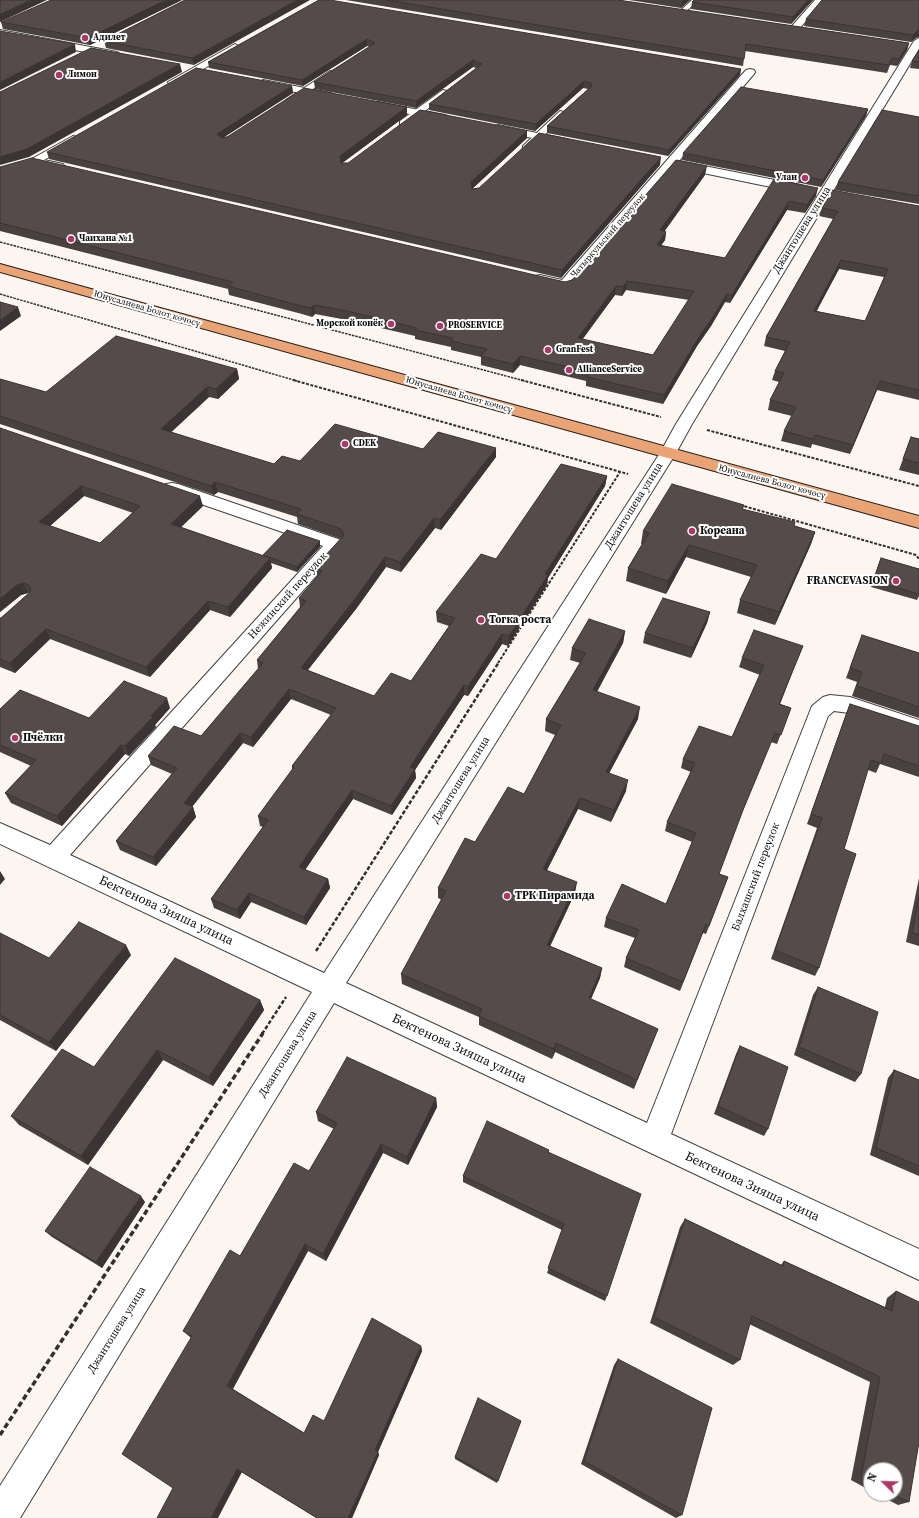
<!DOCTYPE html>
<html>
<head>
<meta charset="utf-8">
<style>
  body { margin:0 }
  #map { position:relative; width:919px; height:1518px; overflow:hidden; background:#fdf6f0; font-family:"Source Serif 4",serif }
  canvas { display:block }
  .north { position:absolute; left:863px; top:1462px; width:40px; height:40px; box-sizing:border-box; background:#fff; border:1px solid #9f9f9f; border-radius:50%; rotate:293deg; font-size:11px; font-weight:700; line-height:16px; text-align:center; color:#0e0e0e }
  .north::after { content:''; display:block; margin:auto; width:14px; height:18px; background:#ae3566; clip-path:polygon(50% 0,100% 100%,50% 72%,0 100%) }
</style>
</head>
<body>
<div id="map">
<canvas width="919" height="1518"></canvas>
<div class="north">N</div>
</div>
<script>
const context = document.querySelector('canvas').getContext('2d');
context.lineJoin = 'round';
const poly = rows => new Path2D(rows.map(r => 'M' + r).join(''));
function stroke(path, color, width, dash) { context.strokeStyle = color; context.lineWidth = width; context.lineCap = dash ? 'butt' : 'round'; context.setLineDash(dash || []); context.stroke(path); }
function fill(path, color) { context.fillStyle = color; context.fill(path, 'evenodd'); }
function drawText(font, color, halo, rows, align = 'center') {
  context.font = font + ' "Source Serif 4",serif'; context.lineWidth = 4; context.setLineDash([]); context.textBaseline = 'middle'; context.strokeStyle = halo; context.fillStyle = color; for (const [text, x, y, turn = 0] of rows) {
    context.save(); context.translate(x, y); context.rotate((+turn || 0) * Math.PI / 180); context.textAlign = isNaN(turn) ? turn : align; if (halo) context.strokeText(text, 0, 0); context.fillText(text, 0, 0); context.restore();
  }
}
const service = poly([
  [692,0,699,0,684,13,680,13,680,11,692,0],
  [330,71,337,73,293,102,286,100,330,71],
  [443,90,450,92,406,125,400,125,400,121,443,90],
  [560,111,567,113,529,150,523,150,523,146,560,111]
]);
const minor = poly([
  [815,0,825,0,797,31,791,31,791,27,815,0],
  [0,30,117,52,122,55,117,58,0,36,0,30],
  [919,38,919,49,692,424,676,453,346,983,647,1123,812,706,823,697,830,695,850,697,919,720,919,736,849,713,834,711,828,716,671,1134,919,1249,919,1280,334,1003,20,1518,0,1518,0,1486,312,992,0,844,0,823,50,845,323,546,166,492,163,488,166,484,172,483,178,484,341,540,344,544,70,855,324,973,660,453,676,424,914,41,919,38],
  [235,44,240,47,238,49,177,84,169,84,168,82,235,44],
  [750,69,754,70,755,72,754,74,679,161,800,185,806,189,804,192,800,193,674,167,570,288,565,289,535,282,533,279,535,276,540,275,562,280,746,70,750,69],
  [263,80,331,93,336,96,331,99,259,85,258,83,263,80],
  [378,102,445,115,451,118,445,121,374,107,373,105,374,103,378,102],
  [498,125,566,139,572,142,566,145,494,130,492,128,498,125],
  [73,136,77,137,79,139,77,141,44,160,63,164,65,167,63,170,59,171,34,165,28,161,73,136]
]);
const primary = poly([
  [0,264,919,516,919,528,0,272,0,264]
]);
stroke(service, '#414141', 2);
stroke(minor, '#414141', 2);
stroke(primary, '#1f1f1f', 2);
stroke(poly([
  [0,242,525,381],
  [0,294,297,381]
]), '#303030', 1.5, [2.5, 1]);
stroke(poly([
  [293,380,628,474],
  [521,380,661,417],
  [707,430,919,486],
  [740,505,916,555,919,559],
  [498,663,620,472]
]), '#303030', 2, [3, 1.5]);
stroke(poly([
  [316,951,499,662],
  [262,1034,286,997]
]), '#303030', 2.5, [4, 2]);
stroke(poly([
  [0,1435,263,1033]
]), '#303030', 3.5, [5.5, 3]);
fill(service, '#fff');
fill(minor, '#fff');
fill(primary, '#e9a374');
fill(poly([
  [182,0,90,45,3,29,1,22],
  [185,0,194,65,106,48,104,41],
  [319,0,741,69,740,75,668,156,547,133,547,126,588,89,583,88,535,131,429,110,429,104,476,68,473,67,416,108,315,89,314,82,370,47,367,46,303,86,209,68,208,62],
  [346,0,618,0,909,43,907,50,897,66,890,65,887,73,745,51,743,66],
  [629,0,690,0,681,8],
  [813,0,791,24,691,9,692,2],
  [919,0,916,38,911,42,804,26,806,19],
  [919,50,919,69,910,68,912,61],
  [292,86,293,93,224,137,407,107,407,115,342,163,348,163,527,131,527,138,472,189,660,165,561,278,49,159,47,152],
  [868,109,866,116,821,187,682,160,683,153],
  [919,117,919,204,835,190,838,182],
  [0,167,565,282,572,280,705,175,664,231,666,232,665,240,661,245,725,258,774,179,816,196,805,213,787,210,730,303,725,302,711,326,697,346,663,404,586,386,586,381,520,365,513,373,481,365,481,357,451,350,451,347,415,339,415,336,347,320,315,314,312,317,302,314,229,295,228,289,0,231],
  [626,290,689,300,653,355,582,339,615,295,622,296],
  [919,206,919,400,877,390,850,454,812,444,811,448,781,441,784,431,792,416,768,410,770,400,779,382,772,380,775,371,785,351,764,346,766,337,833,219,819,216,822,208],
  [839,269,884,277,865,321,816,311],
  [237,369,239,379,218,399,209,397,171,432,274,464,423,449,496,457,441,530,435,528,401,572,386,567,356,609,308,670,374,696,411,681,449,626,437,622,436,612,496,559,607,476,605,486,548,578,547,585,508,646,502,644,468,696,464,695,415,770,416,778,392,815,353,799,305,870,328,879,330,888,306,925,251,902,240,919,214,908,211,899,263,827,260,826,258,816,292,770,292,766,331,715,291,699,253,747,243,743,192,807,193,807,196,817,156,866,120,850,116,841,172,774,151,765,148,756,201,736,258,669,257,660,300,607,299,598,316,578,314,568,341,539,298,524,297,517,218,492,214,495,0,424,0,379,46,392],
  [0,428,203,506,181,527,263,556,320,541,320,547,297,572,271,563,272,568,230,617,210,610,150,677,50,639,15,673,0,667,0,618,1,618,29,593,28,593,21,595,0,612],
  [84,496,133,513,100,543,50,526],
  [911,437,919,439,919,475,899,470],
  [744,505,743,509,815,532,811,544,775,625,737,613,740,600,751,577,686,557,666,594,626,581,628,568,642,544,641,544,643,531],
  [881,558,919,569,919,596,917,600,871,587],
  [710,612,707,623,691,658,643,643,645,633],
  [625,631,623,643,597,692,638,719,609,773,626,791,611,822,578,809,547,870,575,893,550,946,602,968,600,978,591,999,658,1029,634,1089,555,1052,552,1059,479,1025,479,1017,402,984,401,974,442,900,438,898,438,888,475,842,524,794,555,735,545,731,546,719,580,663,570,660,572,648],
  [862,635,919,653,919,718,852,696,857,682,846,678],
  [799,655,780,704,791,708,777,744,771,742,739,820,719,874,728,877,706,934,703,933,680,991,624,967,626,958,635,938,604,927,606,918,666,904,692,842,665,831,667,822,691,772,681,768,683,759,732,737,760,675,739,667,742,658],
  [850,704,919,726,919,777,880,764,876,773,868,770,844,849,819,968,815,976,771,959,817,828,807,824,846,714],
  [170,708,155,725,156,727,129,756,125,754,62,826,11,803,5,793,31,766,0,752,0,709,89,718],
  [919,878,919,946,906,942],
  [0,933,49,958,131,955,56,1051,0,1020],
  [818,987,861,1074,855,1082,794,1055,813,995],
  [260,1000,264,1010,213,1086,163,1060,88,1165,19,1125,11,1116,94,1067],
  [740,1046,768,1129,764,1136,714,1114,736,1054],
  [894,1070,919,1080,919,1176,870,1155,888,1078],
  [436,1098,437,1107,408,1165,383,1153,326,1261,308,1251,233,1389,304,1433,324,1421,421,1346,422,1351,378,1452,379,1455,352,1518,317,1518,242,1472,173,1488,191,1338,183,1331,240,1256,309,1171,334,1129,318,1121,316,1112],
  [549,1150,548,1153,607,1296,605,1301,547,1273,562,1230,463,1182,463,1176],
  [145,1202,102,1268,52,1237,45,1231],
  [685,1219,781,1265,784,1261,885,1307,887,1298,896,1291,909,1502,898,1505,877,1494,895,1494,871,1470,871,1491,851,1480,870,1382,749,1324,740,1360,733,1365,650,1323,680,1227],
  [618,1359,682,1515,676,1518,581,1464,614,1365],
  [521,1421,497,1483,455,1459,455,1457]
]), '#494040');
fill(poly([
  [31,0,47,0,0,22,0,14],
  [166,0,182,0,90,45,88,38],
  [297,0,310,0,194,65,192,58],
  [683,0,690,0,681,8,682,1],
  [808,0,813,0,791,24,793,17],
  [918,30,919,30,919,37,916,38,911,42,913,35],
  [367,39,367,46,303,86,302,80],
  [909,43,907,50,897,66,899,59],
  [75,44,76,52,0,90,0,82],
  [473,60,473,67,416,108,416,101],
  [180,64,182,72,29,157,0,165,0,157],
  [741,69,740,75,668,156,669,150],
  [584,81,583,88,535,131,536,124],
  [292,86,293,93,218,141,217,134],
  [407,107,407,115,341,164,340,156],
  [868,109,866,116,821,187,823,180],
  [527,131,527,138,471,190,471,182],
  [661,157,660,165,561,278,562,270],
  [707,166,705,175,659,239,660,230],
  [818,188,816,196,805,213,807,205],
  [789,201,787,210,730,303,732,295],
  [666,232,665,240,656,253,657,245],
  [841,260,839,269,812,320,814,311],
  [627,281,626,290,622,296,623,287],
  [616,286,615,295,577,347,578,338],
  [727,294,725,302,711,326,697,346,663,404,664,395,699,337],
  [314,305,315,314,312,317,311,308],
  [18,307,21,316,0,331,0,320],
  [520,356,520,365,513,373,513,364],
  [237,369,239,379,218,399,216,389],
  [880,381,877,390,850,454,853,445],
  [207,387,209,397,164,439,161,429],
  [496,448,496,457,441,530,440,520],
  [607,476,605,486,548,578,547,585,508,646,509,636,545,574],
  [215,482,218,492,214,495,211,486],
  [81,486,84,496,43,532,39,522],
  [200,496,203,506,174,534,171,524],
  [434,518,435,528,401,572,400,562],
  [815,532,811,544,775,625,779,612],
  [320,541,320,547,297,572,297,567],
  [689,545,686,557,666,594,668,581],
  [385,557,386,567,356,609,302,677,301,668],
  [270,558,272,568,230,617,228,607],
  [23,583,28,593,21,595,0,612,0,599,17,585],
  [208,601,210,610,150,677,146,667],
  [710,612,707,623,691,658,693,648],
  [46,629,50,639,15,673,10,663],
  [625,631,623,643,591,702,593,690],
  [502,634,502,644,468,696,468,687],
  [803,646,799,655,776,714,779,704],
  [464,685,464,695,415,770,416,778,392,815,391,806,410,767],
  [289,689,291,699,253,747,251,737],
  [167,698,170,708,155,725,156,727,129,756,125,746],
  [640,707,638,719,604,783,606,772],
  [240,733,243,743,187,813,184,803],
  [121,745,125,754,62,826,57,816],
  [628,780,626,791,611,822,614,810],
  [352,790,353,799,301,876,299,867],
  [580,798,578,809,542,880,543,869],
  [193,807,196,817,156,866,153,857],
  [0,871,5,879,0,885],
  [328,879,330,888,306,925,304,917],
  [577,882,575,893,546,955,547,945],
  [249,893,251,902,240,919,237,910],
  [126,945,131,955,56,1051,49,1042],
  [602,968,600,978,587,1008,589,998],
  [260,1000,264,1010,213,1086,209,1077],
  [556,1043,555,1052,552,1059,554,1049],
  [157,1050,163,1060,88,1165,81,1156],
  [436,1098,437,1107,408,1165,407,1157],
  [381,1144,383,1153,326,1261,323,1254],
  [141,1196,145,1202,102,1268,96,1262],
  [305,1244,308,1251,232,1390,227,1386],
  [421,1346,422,1351,378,1452,379,1455,352,1518,348,1518,375,1450],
  [237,1469,242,1472,218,1518,211,1518]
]), '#3c3434');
const building = poly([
  [0,0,31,0,0,14,0,0],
  [51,0,166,0,88,38,1,22,51,0],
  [185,0,297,0,192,58,104,41,185,0],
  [319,0,330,0,741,69,669,150,547,126,592,86,591,83,584,81,536,124,429,104,482,64,473,60,416,101,314,82,375,43,367,39,302,80,208,62,319,0],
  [387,0,618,0,909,43,899,59,892,58,889,65,746,44,744,59,387,0],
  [694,0,808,0,793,17,692,2,694,0],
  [822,0,919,0,919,30,918,30,913,35,806,19,822,0],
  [0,31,75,44,0,82,0,31],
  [91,48,180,64,27,149,0,157,0,92,91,48],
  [919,50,919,62,912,61,919,50],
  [196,68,292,86,217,134,222,138,227,137,304,88,407,107,340,156,341,163,348,163,420,110,527,131,471,182,472,189,479,188,539,133,661,157,562,270,47,152,196,68],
  [741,87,868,109,823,180,683,153,741,87],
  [882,110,919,117,919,196,838,182,882,110],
  [32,158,565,282,572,280,676,160,707,166,660,230,666,232,657,245,725,258,774,179,818,188,807,205,789,201,732,295,727,294,713,317,699,337,664,395,587,377,590,372,520,356,513,364,481,356,487,349,451,341,453,338,415,330,417,328,347,311,314,305,311,308,301,306,228,286,233,282,0,223,0,167,32,158],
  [627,281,694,291,653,355,578,338,616,286,623,287,627,281],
  [832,190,919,206,919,390,880,381,853,445,815,435,813,439,784,431,796,407,770,400,784,373,775,371,790,342,766,337,838,211,822,208,832,190],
  [841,260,888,269,865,321,814,311,841,260],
  [0,302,18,307,0,320,0,302],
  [116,336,237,369,216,389,207,387,161,429,274,464,282,456,300,461,335,424,423,449,438,432,496,448,440,520,434,518,400,562,385,557,355,599,301,668,374,696,391,673,411,681,455,618,436,612,481,554,496,559,561,464,607,476,545,574,548,575,509,636,502,634,468,687,464,685,410,767,415,769,391,806,352,790,299,867,328,879,304,917,249,893,237,910,211,899,268,820,258,816,294,767,292,766,336,708,289,689,251,737,240,733,184,803,193,807,153,857,116,841,177,768,148,756,174,726,201,736,263,663,257,660,306,601,299,598,322,571,314,568,344,535,341,529,297,514,301,509,215,482,211,486,0,416,0,379,46,392,116,336],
  [0,428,200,496,171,524,270,558,228,607,208,601,146,667,46,629,10,663,0,659,0,618,1,618,29,593,31,590,29,585,23,583,17,585,0,599,0,428],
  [81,486,140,506,100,543,39,522,81,486],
  [911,437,919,439,919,463,903,459,911,437],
  [672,484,744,505,742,509,795,522,794,526,815,532,779,612,740,600,757,565,689,545,668,581,628,568,649,533,643,531,672,484],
  [287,530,320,541,297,567,263,555,287,530],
  [881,558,919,569,919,594,873,581,881,558],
  [663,598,710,612,693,648,645,633,663,598],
  [589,619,625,631,593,690,640,707,606,772,628,780,614,810,580,798,543,869,577,882,547,945,602,968,589,998,658,1029,637,1080,556,1043,554,1049,479,1016,482,1009,401,974,446,891,438,888,465,838,475,842,508,787,524,794,561,725,546,719,586,653,572,648,589,619],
  [754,630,803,646,779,704,791,708,781,735,775,733,743,810,719,874,728,877,709,926,706,924,683,982,626,958,639,930,606,918,622,884,666,904,696,833,667,822,695,763,683,759,699,726,732,737,764,665,742,658,754,630],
  [862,635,919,653,919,707,857,686,862,672,850,668,862,635],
  [124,681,167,698,151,716,153,717,125,746,121,745,57,816,5,793,36,760,0,745,0,709,20,690,89,718,124,681],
  [850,704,919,726,919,766,884,754,881,763,871,760,844,849,856,854,819,968,775,950,822,818,811,814,850,704],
  [919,898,919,935,912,933,919,898],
  [79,922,126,945,49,1042,0,1015,0,933,49,958,79,922],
  [175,958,260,1000,209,1077,157,1050,81,1156,11,1116,62,1049,94,1067,175,958],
  [818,987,878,1012,861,1074,799,1047,818,987],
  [740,1046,788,1067,768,1129,718,1106,740,1046],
  [347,1057,436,1098,407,1157,381,1144,323,1254,305,1244,227,1386,304,1433,313,1415,324,1421,372,1318,421,1346,375,1450,378,1452,348,1518,317,1518,237,1469,211,1518,157,1518,173,1488,122,1454,192,1336,183,1331,230,1250,240,1256,294,1163,309,1171,337,1123,316,1112,347,1057],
  [894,1070,919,1080,919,1166,876,1148,894,1070],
  [487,1121,549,1150,548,1152,641,1194,607,1296,548,1268,564,1224,463,1176,487,1121],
  [90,1167,141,1196,96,1262,45,1231,90,1167],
  [685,1219,783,1266,784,1261,892,1311,896,1291,919,1302,919,1442,909,1502,893,1494,895,1494,895,1470,871,1470,871,1483,861,1477,880,1377,752,1316,740,1360,654,1317,685,1219],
  [618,1359,712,1408,682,1515,584,1461,618,1359],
  [478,1398,521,1421,498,1481,455,1457,478,1398]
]);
fill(building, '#554b4b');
stroke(building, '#3c3434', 1);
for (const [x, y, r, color] of [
  [85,38,4,"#ae3566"],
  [59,75,4,"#ae3566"],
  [805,178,4,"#ae3566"],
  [71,239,4,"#ae3566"],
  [391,324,4,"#ae3566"],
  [440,326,4,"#ae3566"],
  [548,350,4,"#ae3566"],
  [569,370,4,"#ae3566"],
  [345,444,4,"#ae3566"],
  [692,531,4,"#ae3566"],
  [896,581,4,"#ae3566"],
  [481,620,4,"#ae3566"],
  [15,738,4,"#ae3566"],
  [507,896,4,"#ae3566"]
]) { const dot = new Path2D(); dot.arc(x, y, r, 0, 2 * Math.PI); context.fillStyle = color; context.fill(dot); stroke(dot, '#fff', 1.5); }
drawText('bold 9px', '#0e0e0e', '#fff', [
  ["Адилет",93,38],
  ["Лимон",67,75],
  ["Улан",797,178,"right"],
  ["Чаихана №1",79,239],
  ["Морской конёк",383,324,"right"],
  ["PROSERVICE",448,326],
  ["GranFest",556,350],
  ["AllianceService",577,370],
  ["CDEK",353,444]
], 'left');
drawText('9px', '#0e0e0e', '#fff', [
  ["Чатыркульский переулок",608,236,-49],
  ["Юнусалиева Болот көчөсү",147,309,16],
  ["Юнусалиева Болот көчөсү",459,395,16],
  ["Юнусалиева Болот көчөсү",772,482,15]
]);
drawText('11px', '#0e0e0e', '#fff', [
  ["Джантошева улица",802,230,-58],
  ["Джантошева улица",634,506,-58],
  ["Нежинский переулок",288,596,-48],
  ["Джантошева улица",461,780,-58],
  ["Балхашский переулок",756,877,-69],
  ["Джантошева улица",288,1054,-58],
  ["Джантошева улица",117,1330,-58]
]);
drawText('bold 11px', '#0e0e0e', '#fff', [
  ["Кореана",700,531],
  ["FRANCEVASION",888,581,"right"],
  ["Тогка роста",489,620],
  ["Пчёлки",23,738],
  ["ТРК Пирамида",515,896]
], 'left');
drawText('13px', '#0e0e0e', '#fff', [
  ["Бектенова Зияша улица",166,911,25],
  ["Бектенова Зияша улица",459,1049,25],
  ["Бектенова Зияша улица",752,1187,25]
]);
</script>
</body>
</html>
